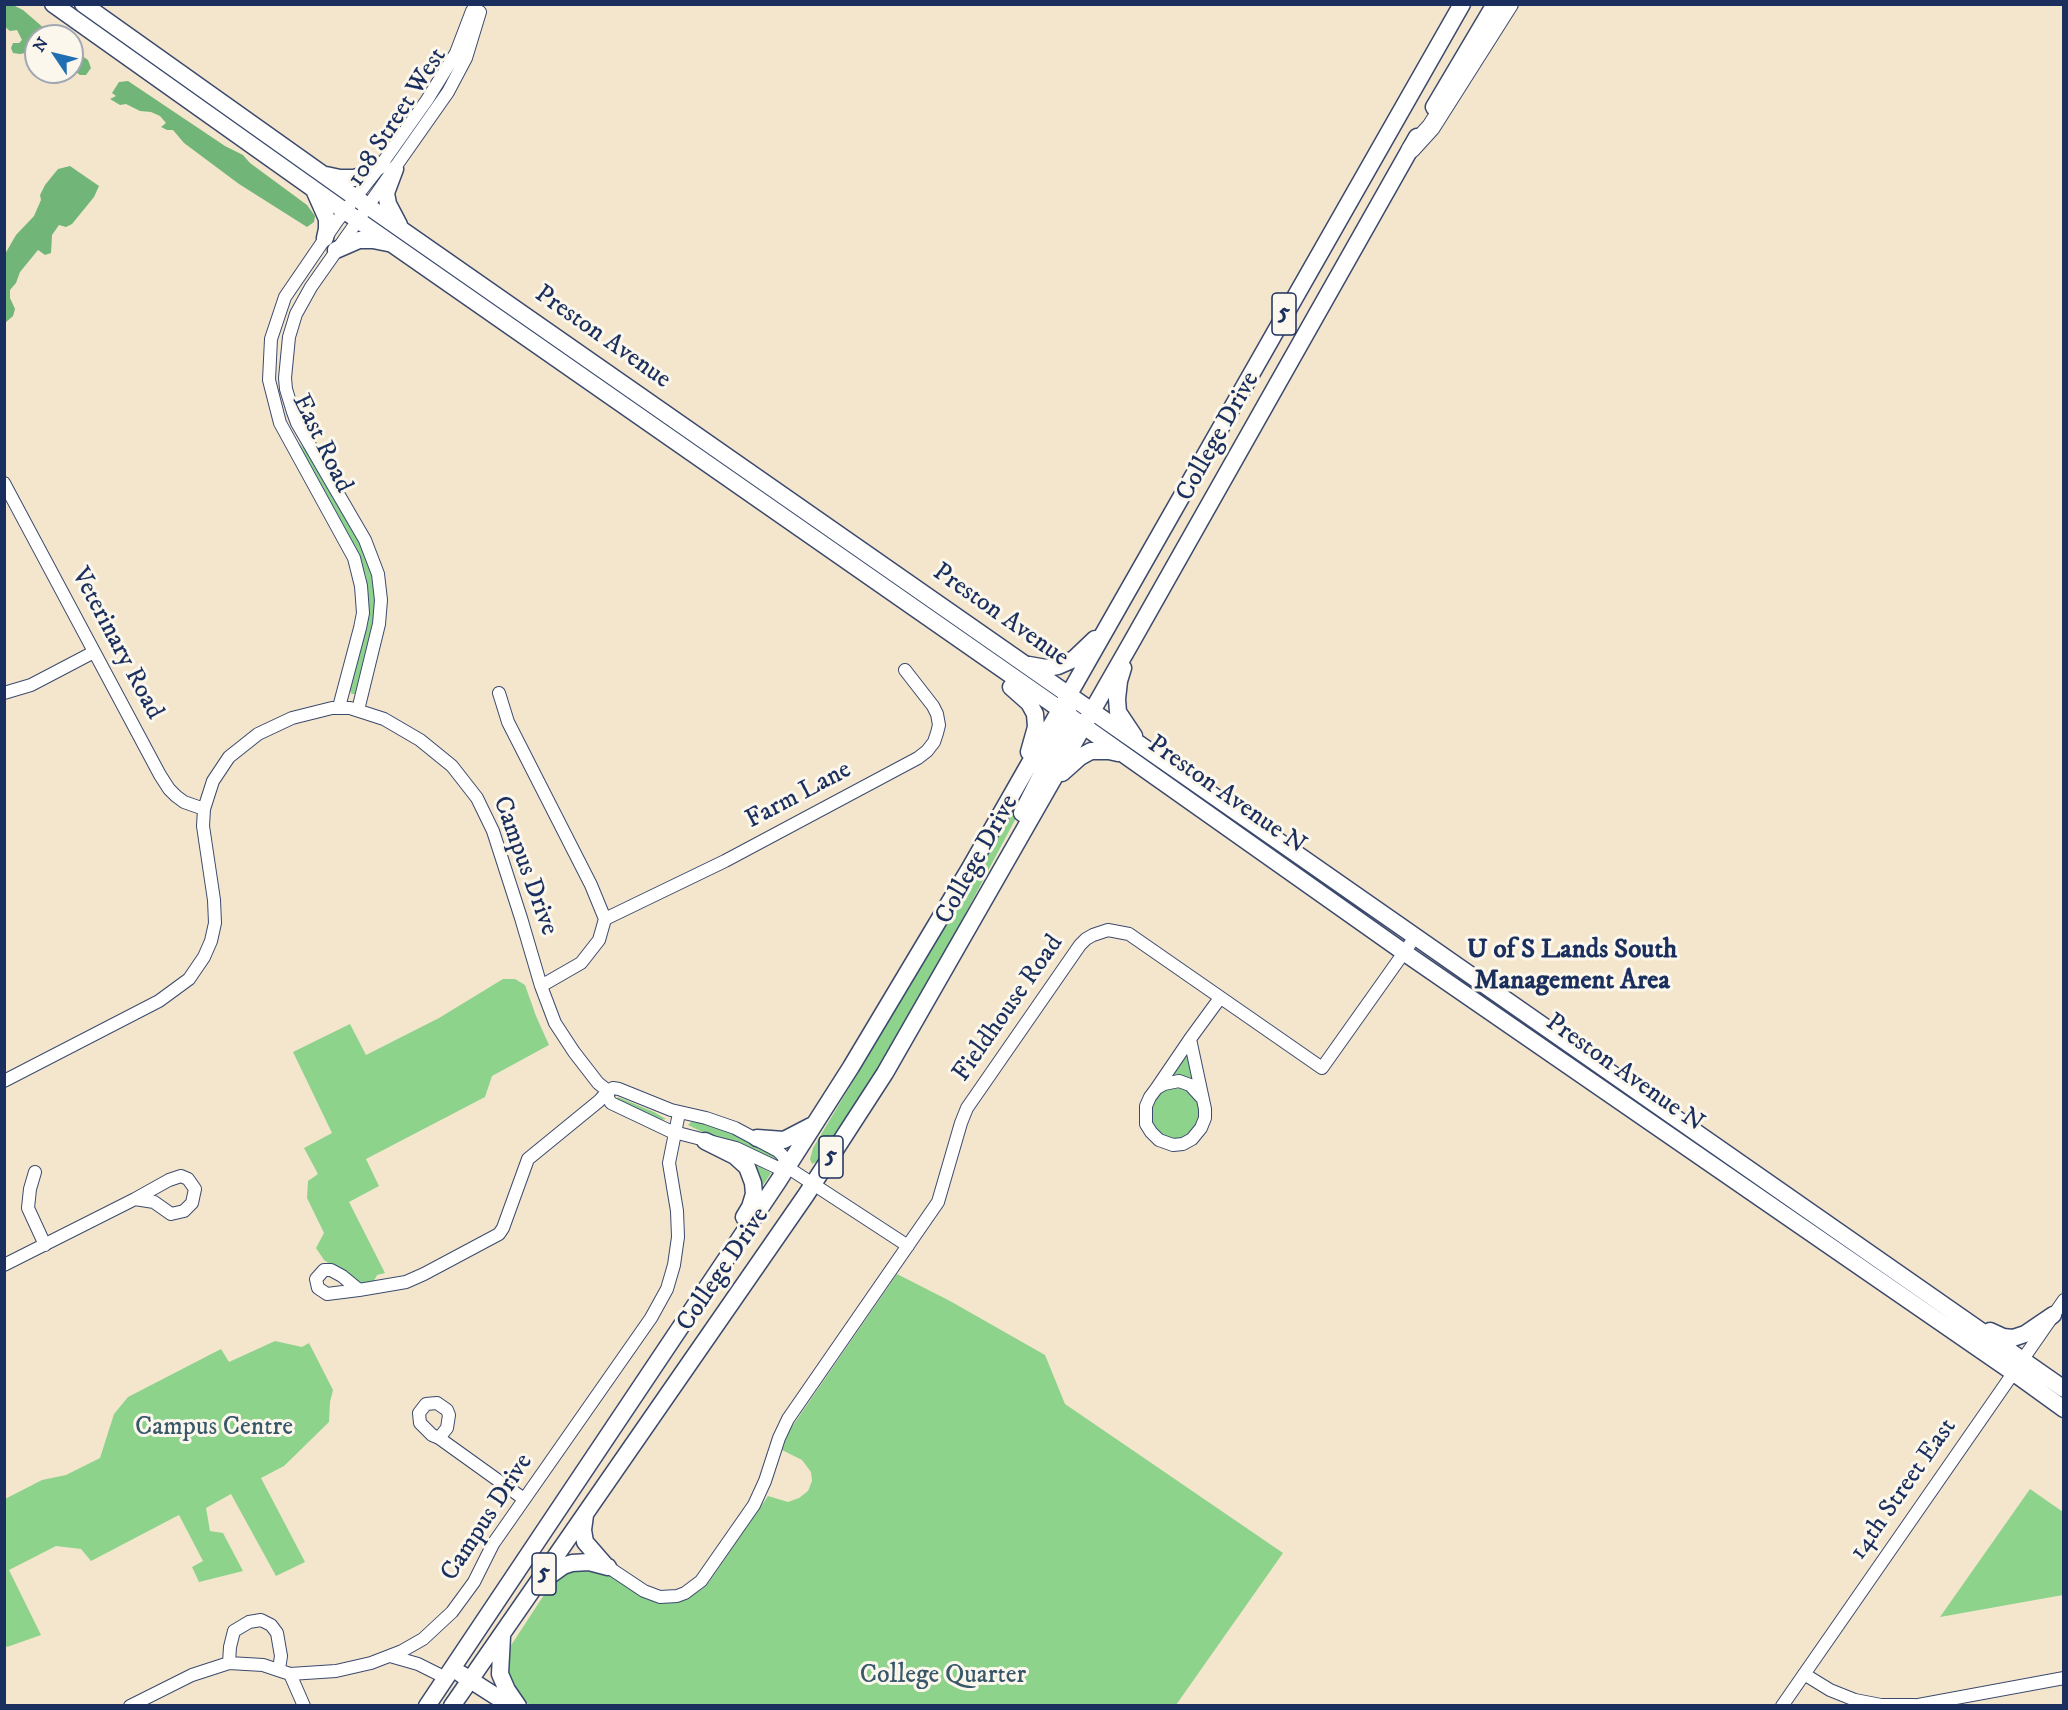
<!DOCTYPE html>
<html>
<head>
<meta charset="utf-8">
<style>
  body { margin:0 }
  #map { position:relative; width:2068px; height:1710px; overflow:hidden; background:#f4e6cc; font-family:"IM FELL DW Pica",serif }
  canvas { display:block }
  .frame { position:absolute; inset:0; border:6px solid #1b2f5e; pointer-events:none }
  .north { position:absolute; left:24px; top:24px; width:60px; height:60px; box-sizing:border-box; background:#fbf7ec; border:2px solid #a1a7b3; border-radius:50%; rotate:305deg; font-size:16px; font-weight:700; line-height:24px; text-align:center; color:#1b2f5e }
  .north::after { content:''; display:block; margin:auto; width:21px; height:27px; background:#1f6fb2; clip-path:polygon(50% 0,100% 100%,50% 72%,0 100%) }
</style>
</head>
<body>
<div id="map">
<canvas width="2068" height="1710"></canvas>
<div class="frame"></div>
<div class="north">N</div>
</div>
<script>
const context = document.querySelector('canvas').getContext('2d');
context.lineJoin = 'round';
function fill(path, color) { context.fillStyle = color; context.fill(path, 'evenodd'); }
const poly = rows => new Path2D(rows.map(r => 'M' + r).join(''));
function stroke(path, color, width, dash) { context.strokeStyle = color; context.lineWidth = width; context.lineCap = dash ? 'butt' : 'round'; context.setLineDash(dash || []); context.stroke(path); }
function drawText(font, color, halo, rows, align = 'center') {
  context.font = font + ' "IM FELL DW Pica",serif'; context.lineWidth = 6; context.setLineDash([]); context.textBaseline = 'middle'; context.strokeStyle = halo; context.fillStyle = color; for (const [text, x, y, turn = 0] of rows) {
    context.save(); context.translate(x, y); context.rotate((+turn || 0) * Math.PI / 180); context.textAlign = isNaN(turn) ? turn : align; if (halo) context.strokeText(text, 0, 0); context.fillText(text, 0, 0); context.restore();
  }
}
fill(poly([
  [298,442,307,452,361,545,371,571,375,601,374,616,355,694,352,694,349,690,367,623,368,595,366,576,361,562,296,443],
  [1059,737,929,982,887,1056,820,1160,812,1164,810,1159,813,1148,877,1041,1042,752],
  [503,979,515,979,525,985,536,1016,549,1045,492,1076,485,1097,366,1159,379,1186,349,1202,385,1273,377,1275,373,1283,361,1285,324,1260,316,1248,324,1233,307,1198,308,1181,318,1174,304,1148,332,1133,293,1052,350,1024,366,1055,439,1018],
  [1185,1057,1189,1058,1192,1080,1172,1076],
  [1183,1086,1197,1099,1200,1116,1195,1129,1184,1138,1171,1139,1159,1133,1152,1125,1149,1116,1154,1099,1163,1089],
  [618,1097,654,1112,666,1119,660,1120,620,1102,617,1099],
  [691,1122,705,1123,735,1133,777,1157,777,1159,776,1161,700,1131,688,1125],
  [751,1162,771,1173,759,1191],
  [897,1274,950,1301,1045,1355,1065,1404,1283,1553,1176,1705,532,1706,520,1698,507,1678,508,1650,555,1578,572,1568,604,1572,648,1599,668,1603,688,1598,702,1589,709,1582,768,1496,788,1502,799,1498,808,1491,812,1481,811,1472,802,1460,782,1450,789,1431],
  [275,1341,302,1347,309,1343,333,1390,330,1402,329,1422,284,1466,261,1478,305,1562,276,1576,231,1494,206,1508,210,1531,223,1533,243,1571,199,1582,192,1567,203,1561,179,1515,91,1561,81,1549,56,1546,9,1570,41,1635,7,1647,5,1645,5,1499,42,1480,66,1475,100,1458,114,1414,128,1397,221,1349,229,1362],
  [2030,1489,2063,1512,2063,1595,1940,1617]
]), '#8dd38c');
fill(poly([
  [5,4,13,5,23,10,53,36,36,36,36,51,20,54,13,53,11,48,13,43,19,43,22,40,17,30,10,31,5,27],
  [72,49,88,60,91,68,86,75,80,75,72,69],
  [128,81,225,146,243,155,250,163,307,205,315,216,314,222,307,227,239,184,184,143,173,130,167,130,161,127,166,123,160,116,151,112,140,111,126,104,120,105,110,99,116,96,112,93,119,82],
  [70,166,99,186,94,197,72,224,66,227,59,225,52,235,51,253,45,255,38,250,20,272,16,283,10,290,10,298,15,309,13,316,5,323,5,254,16,235,34,216,41,200,40,195,45,185,58,169]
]), '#72b578');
const minor = poly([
  [4,483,160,775,169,789,176,796,184,802,204,809],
  [4,693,31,685,94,652],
  [499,693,508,722,591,885,605,919,599,940,581,963,541,986],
  [339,707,360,628,363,613,361,586,354,558,280,423,269,380,271,339,285,297,337,221,381,165,427,100,456,53,472,11,477,4],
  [358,710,379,624,381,600,378,574,365,540,297,423,293,412,286,389,285,378,289,337,296,314,311,287,448,92,466,58,480,12],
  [605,919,725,861,918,758,927,751,934,742,937,733,939,725,937,714,933,706,905,670],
  [1190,1039,1205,1109,1205,1118,1201,1128,1192,1139,1183,1144,1173,1145,1159,1140,1151,1132,1146,1124,1146,1106,1150,1097,1156,1089,1190,1039,1220,998],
  [4,1081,159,1001,189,979,204,957,211,941,215,923,214,900,203,826,204,809,213,781,229,757,258,734,292,718,332,708,350,708,384,719,420,740,452,766,477,798,493,831,521,918,541,986,555,1023,574,1052,598,1083,608,1091,608,1098,611,1103,670,1131,736,1148,776,1167,787,1167,908,1246],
  [1157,1088,1164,1084,1179,1081,1190,1085,1201,1097],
  [608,1091,613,1088,619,1089,671,1110,706,1118,735,1128,778,1151,783,1156,787,1167],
  [35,1172,30,1189,28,1208,45,1245],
  [181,1176,188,1179,195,1189,192,1203,184,1211,171,1214,154,1202,135,1199,169,1180,181,1176],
  [4,1265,135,1199],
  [359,1290,342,1276,331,1270,324,1270,316,1279,318,1288,327,1294,359,1290,406,1282,424,1274,499,1234,503,1228,528,1159,599,1101,608,1091],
  [439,1438,432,1435,420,1423,419,1413,426,1404,437,1403,447,1410,449,1415,447,1428,439,1438,524,1499],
  [608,1567,644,1591,660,1597,677,1596,685,1593,701,1581,754,1505,765,1481,779,1438,788,1419,938,1202,961,1123,967,1108,1080,945,1086,939,1093,935,1108,930,1129,934,1322,1068,1415,937],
  [390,1656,418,1664,446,1678],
  [229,1663,230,1647,234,1631,249,1622,261,1620,271,1625,277,1633,281,1656,279,1669],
  [290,1674,304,1706],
  [1804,1674,1830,1690,1855,1700,1881,1705,1914,1705],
  [130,1706,192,1675,229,1663,263,1665,290,1674,336,1671,371,1663,402,1651,423,1639,452,1612,474,1582,493,1544,651,1318,667,1289,674,1265,678,1237,677,1211,669,1163,679,1113],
  [1782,1706,2064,1300],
  [1913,1706,2064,1678]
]);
const major = poly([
  [53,4,339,207,1061,710,1405,953,2014,1373,2064,1409],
  [83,4,349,193,2064,1389],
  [1434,107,1495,4],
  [395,169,386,193,388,204,399,225],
  [326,175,340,178,354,178,365,175,381,165],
  [315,192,327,219,327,229,325,238],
  [336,250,359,240,373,240,388,243],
  [1029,665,1046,668,1058,666,1074,659,1095,639],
  [1123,668,1119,681,1117,699,1118,712,1134,736],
  [1011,687,1029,703,1035,714,1036,727,1029,752],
  [1062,773,1080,757,1091,751,1109,751,1118,753],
  [1022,813,1065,728,1069,705],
  [757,1138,784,1140,811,1126],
  [705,1141,735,1156,747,1167,753,1183,754,1194,750,1207,744,1217],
  [1990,1331,2003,1337,2013,1338,2025,1334,2053,1315],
  [585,1515,583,1530,585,1542,605,1565],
  [545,1579,563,1566,572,1563,589,1562,608,1567],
  [502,1636,500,1674,507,1690,518,1706],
  [461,1674,511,1706],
  [427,1706,779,1180,851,1067,970,868,1462,4],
  [452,1706,806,1195,885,1073,1131,643,1417,137]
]);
const highway = poly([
  [1411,149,1431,127,1509,4]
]);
stroke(minor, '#3c4a6e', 14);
stroke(major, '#3c4a6e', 19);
stroke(highway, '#3c4a6e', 20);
stroke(minor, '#fff', 12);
stroke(major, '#fff', 16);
stroke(highway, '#fff', 18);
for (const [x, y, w] of [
  [1284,314,24],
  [831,1157,24],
  [544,1574,24]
]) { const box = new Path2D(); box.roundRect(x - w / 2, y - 21, w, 42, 4.5); context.fillStyle = '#fbf7ec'; context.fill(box); stroke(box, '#1b2f5e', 1.5); }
drawText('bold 24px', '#1b2f5e', null, [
  ["5",1284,314],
  ["5",831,1157],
  ["5",544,1574]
]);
drawText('26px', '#1b2f5e', '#fbf7ec', [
  ["108 Street West",398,118,-57],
  ["Preston Avenue",602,338,35],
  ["College Drive",1219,437,-61],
  ["East Road",321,444,64],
  ["Preston Avenue",1000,616,35],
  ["Veterinary Road",116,644,62],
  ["Farm Lane",799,796,-28],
  ["Preston Avenue N",1226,796,35],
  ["College Drive",978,860,-61],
  ["Campus Drive",524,866,70],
  ["Fieldhouse Road",1009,1009,-55],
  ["Preston Avenue N",1624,1074,35],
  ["College Drive",724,1270,-56],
  ["14th Street East",1904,1490,-55],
  ["Campus Drive",488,1518,-57]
]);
drawText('26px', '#38586a', '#fbf7ec', [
  ["Campus Centre",214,1429],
  ["College Quarter",943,1677]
]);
drawText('bold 27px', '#1b2f5e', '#fbf7ec', [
  ["U of S Lands South",1572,951],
  ["Management Area",1572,982]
]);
</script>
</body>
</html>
